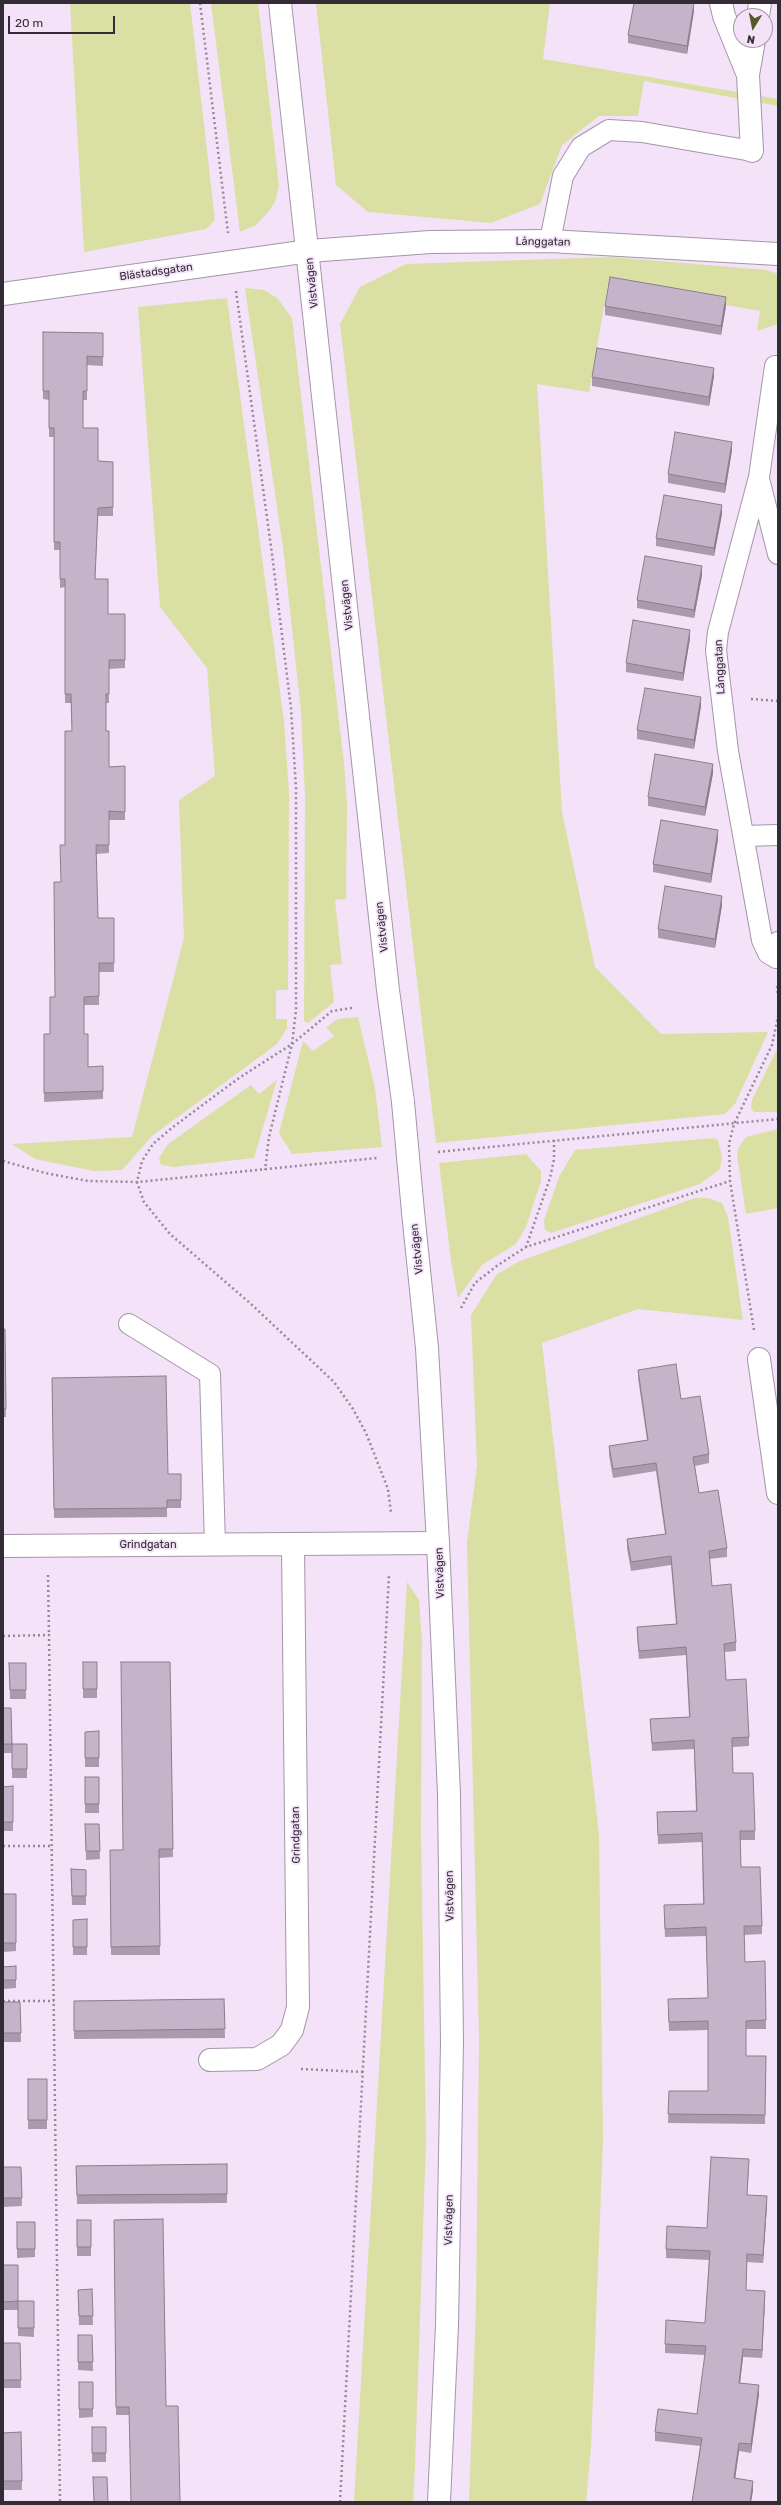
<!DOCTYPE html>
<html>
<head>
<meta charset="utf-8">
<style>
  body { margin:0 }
  #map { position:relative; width:781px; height:2505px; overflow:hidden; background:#f3e2f8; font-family:Rubik,sans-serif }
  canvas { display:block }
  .frame { position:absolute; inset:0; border:4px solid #332c35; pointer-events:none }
  .north { position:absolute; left:733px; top:8px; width:40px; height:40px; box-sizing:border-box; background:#f3e2f8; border:1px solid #a699aa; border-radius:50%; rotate:190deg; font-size:11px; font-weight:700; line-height:16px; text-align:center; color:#332c35 }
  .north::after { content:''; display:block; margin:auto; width:14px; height:18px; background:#565a28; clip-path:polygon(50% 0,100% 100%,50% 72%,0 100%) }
  .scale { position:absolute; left:8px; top:16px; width:107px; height:18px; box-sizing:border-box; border:2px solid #332c35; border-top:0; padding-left:5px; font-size:12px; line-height:14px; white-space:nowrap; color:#332c35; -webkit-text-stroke:3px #f3e2f8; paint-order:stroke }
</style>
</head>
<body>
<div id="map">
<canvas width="781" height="2505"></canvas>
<div class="frame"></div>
<div class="north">N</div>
<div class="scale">20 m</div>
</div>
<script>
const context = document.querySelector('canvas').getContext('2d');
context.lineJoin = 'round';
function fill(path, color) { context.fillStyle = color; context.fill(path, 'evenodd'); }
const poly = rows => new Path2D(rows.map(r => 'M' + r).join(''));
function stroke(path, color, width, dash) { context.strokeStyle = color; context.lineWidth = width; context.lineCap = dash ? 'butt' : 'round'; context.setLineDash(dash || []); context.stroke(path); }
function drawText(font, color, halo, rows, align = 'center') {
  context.font = font + ' Rubik,sans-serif'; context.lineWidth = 3.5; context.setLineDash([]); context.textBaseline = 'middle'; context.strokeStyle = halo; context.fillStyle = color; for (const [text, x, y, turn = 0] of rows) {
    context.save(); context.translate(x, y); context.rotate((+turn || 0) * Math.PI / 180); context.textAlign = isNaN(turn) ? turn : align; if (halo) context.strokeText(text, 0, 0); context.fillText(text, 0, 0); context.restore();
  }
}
fill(poly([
  [70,3,190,3,215,220,206,229,84,252],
  [211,3,258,3,279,186,275,202,269,211,256,225,240,232],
  [316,3,550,3,543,59,778,99,778,106,644,81,638,116,599,116,562,145,540,204,491,223,368,212,336,185],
  [611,257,767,270,778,274,778,324,757,331,760,311,608,284,589,392,537,384,562,812,595,967,661,1034,768,1032,735,1104,725,1114,436,1143,340,324,360,287,406,264],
  [245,288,264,290,277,298,292,318,344,763,347,804,346,899,335,900,342,964,330,965,334,1002,308,1023,304,1021,305,795,301,712,284,555],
  [227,298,284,721,289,794,288,990,276,990,276,1019,287,1019,287,1028,277,1044,152,1136,122,1170,94,1171,35,1159,12,1144,132,1137,184,938,179,800,215,776,207,668,160,607,138,307],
  [358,1017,375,1088,382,1147,292,1154,279,1133,303,1041,313,1051,334,1036,326,1027,338,1019],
  [778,1047,778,1112,754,1112,751,1108,752,1100],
  [277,1080,254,1158,174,1167,161,1165,159,1158,168,1144,251,1085,259,1094],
  [778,1129,778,1208,746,1214,737,1155,739,1147,746,1137],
  [713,1138,718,1140,722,1157,720,1169,700,1184,551,1233,545,1230,544,1220,559,1177,575,1150],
  [526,1154,541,1171,541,1181,526,1227,516,1244,482,1265,458,1298,451,1261,439,1163],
  [695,1198,708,1198,722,1203,728,1217,743,1320,638,1309,542,1343,599,1834,603,2140,591,2448,586,2502,469,2502,476,2303,479,2039,467,1543,477,1465,471,1315,497,1274,520,1261],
  [407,1582,419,1600,422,1641,421,1831,426,2141,415,2465,413,2502,354,2502]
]), '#dae0a3');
const service = poly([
  [550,241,563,176,581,147,609,130,642,132,752,151],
  [778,366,775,366,759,477,718,632,716,650,728,751,762,940,768,953,776,958,778,942],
  [759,479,778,554],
  [745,836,778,835],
  [129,1324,210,1374,215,1545]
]);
const minor = poly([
  [721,3,724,16,748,75],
  [758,16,760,3],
  [752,151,748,75,754,40],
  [3,294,309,251,430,242,550,241,778,254],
  [759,1359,778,1493],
  [3,1546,438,1543],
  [210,2060,257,2059,281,2045,292,2030,298,2007,293,1545]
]);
const secondary = poly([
  [280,3,388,990,403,1102],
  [413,1212,427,1348,438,1543,449,1794,452,2042,447,2325,439,2502]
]);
stroke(service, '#a595a9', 22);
stroke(minor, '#a595a9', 24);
stroke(secondary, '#a595a9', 24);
stroke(poly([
  [200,3,228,233],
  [236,291,272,554,291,708,296,788,296,1010,292,1044,269,1137,265,1170],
  [751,699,778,701],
  [777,986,778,996],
  [352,1008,332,1011,292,1044,239,1078,173,1127,153,1144,142,1161,137,1182,144,1202,170,1234,251,1304,334,1382,353,1409,366,1433,388,1489,391,1513],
  [554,1140,554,1159,550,1178,526,1247,730,1181],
  [438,1152,778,1119],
  [3,1161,45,1173,88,1181,137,1182,377,1158],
  [461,1308,475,1283,498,1265,526,1247],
  [754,1330,730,1181,729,1144,734,1124,772,1045,778,1016],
  [48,1575,49,1635],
  [3,1636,49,1635,60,2502],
  [3,1846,52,1846],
  [3,2001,54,2001],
  [301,2069,364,2072],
  [340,2502,389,1574]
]), '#958898', 2.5, [2, 3]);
stroke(service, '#fff', 20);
stroke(minor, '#fff', 22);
stroke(secondary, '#fff', 22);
const secondaryBridge = poly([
  [403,1102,413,1212]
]);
stroke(secondaryBridge, '#a595a9', 24, []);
stroke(secondaryBridge, '#fff', 22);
fill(poly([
  [694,11,687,54,628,43,628,35],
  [605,306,726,306,721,335,605,315],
  [43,332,103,333,103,366,87,365,87,400,83,400,83,428,98,461,113,462,113,516,98,516,95,579,108,614,125,614,125,668,109,669,109,703,106,703,106,731,109,767,125,766,125,820,109,820,109,853,96,854,98,918,114,918,114,972,99,972,99,1005,84,1005,84,1034,88,1067,103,1066,103,1099,44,1102,44,1034,50,1034,55,997,61,882,65,845,72,731,71,703,65,703,65,587,60,588,60,550,54,550,54,437,49,437,49,400,43,399],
  [714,376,709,406,592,386,592,377],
  [732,450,725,493,668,483,668,474],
  [722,514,714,556,656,546,656,538],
  [702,575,694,618,637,608,637,600],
  [690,638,683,681,626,672,626,663],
  [701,706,694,749,637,739,637,730],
  [713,773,705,816,648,806,648,797],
  [718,839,711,883,653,872,653,864],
  [722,905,715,948,658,938,658,929],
  [3,1329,5,1329,6,1417,3,1417],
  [638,1370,681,1399,709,1454,709,1463,695,1466,699,1493,727,1548,727,1557,709,1559,712,1586,736,1642,736,1651,724,1652,726,1680,749,1737,749,1746,732,1747,733,1773,755,1831,755,1840,740,1840,741,1867,762,1926,762,1934,744,1935,745,1962,766,2020,766,2029,746,2029,746,2056,766,2056,765,2124,668,2123,669,2091,708,2091,708,2030,669,2031,668,2008,708,1998,706,1936,665,1937,664,1914,703,1904,702,1842,658,1844,657,1812,696,1811,694,1749,652,1751,650,1719,689,1717,686,1655,639,1659,637,1636,637,1627,676,1624,671,1565,631,1571,627,1548,627,1539,665,1534,656,1471,613,1478,609,1455,609,1446,647,1440,638,1378],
  [52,1378,168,1474,181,1474,181,1508,167,1508,167,1517,54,1518],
  [83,1662,97,1662,97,1698,83,1698],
  [170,1662,173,1857,159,1858,160,1955,111,1955,110,1850,123,1850],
  [9,1663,26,1663,26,1699,10,1699],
  [3,1708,11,1708,12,1753,3,1753],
  [99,1731,99,1767,85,1767,85,1732],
  [12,1744,27,1744,27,1778,12,1778],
  [85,1777,99,1777,99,1813,85,1813],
  [13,1786,13,1831,3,1831,3,1787],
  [85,1824,99,1824,100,1859,86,1860],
  [71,1869,86,1870,86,1905,72,1905],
  [3,1894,16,1894,16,1951,3,1952],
  [87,1919,87,1955,73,1955,73,1920],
  [16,1966,16,1988,3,1989,3,1967],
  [224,1999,225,2038,74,2039,74,2001],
  [3,2002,20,2002,21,2042,3,2042],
  [28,2079,47,2079,47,2129,28,2129],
  [227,2164,227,2203,77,2204,76,2166],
  [3,2167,21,2167,22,2206,3,2207],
  [749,2167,747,2195,767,2204,763,2263,747,2262,746,2290,765,2299,762,2358,743,2357,740,2383,759,2394,751,2453,739,2451,735,2478,753,2490,751,2502,692,2502,700,2446,655,2441,655,2432,697,2414,705,2355,665,2353,665,2344,705,2323,709,2260,666,2258,666,2249,707,2228],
  [163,2219,129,2415,116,2415,114,2220],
  [77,2220,91,2220,91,2256,77,2256],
  [17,2222,35,2222,35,2257,17,2258],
  [3,2265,18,2265,18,2310,3,2310],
  [92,2289,93,2325,79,2325,78,2290],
  [18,2301,34,2301,34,2337,18,2336],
  [78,2335,92,2335,93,2371,78,2370],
  [3,2343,20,2343,21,2388,3,2388],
  [79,2382,93,2409,93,2417,79,2418],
  [92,2427,106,2427,106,2462,92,2462],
  [21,2432,22,2490,3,2490,3,2433]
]), '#a99bad');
fill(poly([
  [694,3,694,11,687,54,687,46],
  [726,297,726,306,721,335,721,326],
  [714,368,714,376,709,406,709,397],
  [732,442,732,450,725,493,725,484],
  [722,505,722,514,714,556,714,548],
  [702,566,702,575,694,618,694,610],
  [690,630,690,638,683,681,683,673],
  [701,697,701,706,694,749,694,740],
  [713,764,713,773,705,816,705,807],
  [718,830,718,839,711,883,711,874],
  [722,896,722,905,715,948,715,939],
  [767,2196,767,2204,763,2263,763,2255],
  [765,2291,765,2299,762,2358,762,2350],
  [743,2349,743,2357,739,2392,739,2383],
  [759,2385,759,2394,751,2453,751,2444],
  [739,2443,739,2451,734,2487,734,2478],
  [753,2481,753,2490,751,2502,750,2502]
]), '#8a7e8d');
const building = poly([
  [634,3,694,3,687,46,628,35,634,3],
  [610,277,726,297,721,326,605,306,610,277],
  [43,332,103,333,103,357,87,356,87,391,83,391,83,428,98,428,98,461,113,462,113,507,98,508,95,579,108,579,108,614,125,614,125,660,109,660,109,694,106,694,106,731,109,731,109,767,125,766,125,812,109,811,109,845,96,845,98,918,114,918,114,963,99,963,99,996,84,997,84,1034,88,1034,88,1067,103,1066,103,1091,44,1093,44,1034,50,1034,50,997,55,997,54,882,61,882,60,845,65,845,65,731,72,731,71,694,65,694,65,579,60,579,60,542,54,542,54,428,49,428,49,391,43,391,43,332],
  [597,348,714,368,709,397,592,377,597,348],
  [675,432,732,442,725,484,668,474,675,432],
  [664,495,722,505,714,548,656,538,664,495],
  [645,556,702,566,694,610,637,600,645,556],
  [633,620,690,630,683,673,626,663,633,620],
  [645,688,701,697,694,740,637,730,645,688],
  [655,754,713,764,705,807,648,797,655,754],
  [661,820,718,830,711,874,653,864,661,820],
  [665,886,722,896,715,939,658,929,665,886],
  [3,1329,5,1329,6,1409,3,1409,3,1329],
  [676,1364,681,1399,700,1396,709,1454,693,1457,699,1493,718,1490,727,1548,709,1551,712,1586,731,1584,736,1642,724,1644,726,1680,746,1679,749,1737,732,1738,733,1773,753,1773,755,1831,740,1831,741,1867,760,1867,762,1926,744,1926,745,1962,765,1961,766,2020,746,2021,746,2056,766,2056,765,2115,668,2114,669,2091,708,2091,708,2021,669,2022,668,1999,708,1998,706,1927,665,1929,664,1905,704,1904,702,1833,658,1835,657,1812,697,1811,694,1740,652,1743,650,1719,690,1717,686,1647,639,1651,637,1627,677,1624,671,1556,631,1562,627,1539,666,1534,656,1463,613,1469,609,1446,648,1440,638,1370,676,1364],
  [166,1376,168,1474,181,1474,181,1500,167,1500,167,1508,54,1509,52,1378,166,1376],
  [83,1662,97,1662,97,1689,83,1689,83,1662],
  [121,1662,170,1662,173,1849,159,1849,160,1946,111,1947,110,1850,123,1850,121,1662],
  [9,1663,26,1663,26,1690,10,1690,9,1663],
  [3,1708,11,1708,12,1744,3,1744,3,1708],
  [99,1731,99,1758,85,1758,85,1732,99,1731],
  [12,1744,27,1744,27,1769,12,1769,12,1744],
  [85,1777,99,1777,99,1804,85,1804,85,1777],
  [13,1786,13,1822,3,1822,3,1787,13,1786],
  [85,1824,99,1824,100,1851,86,1851,85,1824],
  [71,1869,86,1870,86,1896,72,1896,71,1869],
  [3,1894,16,1894,16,1943,3,1943,3,1894],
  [87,1919,87,1947,73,1947,73,1920,87,1919],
  [16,1966,16,1980,3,1980,3,1967,16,1966],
  [224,1999,225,2029,74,2031,74,2001,224,1999],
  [3,2002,20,2002,21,2033,3,2033,3,2002],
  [28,2079,47,2079,47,2120,28,2120,28,2079],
  [711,2157,749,2159,747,2195,767,2196,763,2255,747,2254,746,2290,765,2291,762,2350,743,2349,739,2383,759,2385,751,2444,739,2443,734,2478,753,2481,750,2502,692,2502,702,2438,655,2432,658,2409,697,2414,706,2346,665,2344,666,2320,705,2323,710,2251,666,2249,667,2226,707,2228,711,2157],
  [227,2164,227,2194,77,2195,76,2166,227,2164],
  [3,2167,21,2167,22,2198,3,2198,3,2167],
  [163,2219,166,2406,178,2406,180,2502,131,2502,129,2407,116,2407,114,2220,163,2219],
  [77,2220,91,2220,91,2247,77,2247,77,2220],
  [17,2222,35,2222,35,2249,17,2249,17,2222],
  [3,2265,18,2265,18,2301,3,2302,3,2265],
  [92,2289,93,2316,79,2316,78,2290,92,2289],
  [18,2301,34,2301,34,2328,18,2328,18,2301],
  [78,2335,92,2335,93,2362,78,2362,78,2335],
  [3,2343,20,2343,21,2380,3,2380,3,2343],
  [79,2382,93,2382,93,2409,79,2409,79,2382],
  [92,2427,106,2427,106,2453,92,2453,92,2427],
  [21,2432,22,2481,3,2481,3,2433,21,2432],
  [93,2477,107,2477,108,2502,94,2502,93,2477]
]);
fill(building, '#c5b4c9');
stroke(building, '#8a7e8d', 1);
drawText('11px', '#332c35', '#f3e2f8', [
  ["Långgatan",543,242,1],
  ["Blästadsgatan",156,272,-8],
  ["Vistvägen",312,283,-96],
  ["Vistvägen",347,605,-96],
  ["Långgatan",720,667,-93],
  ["Vistvägen",382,927,-96],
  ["Vistvägen",417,1249,-96],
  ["Grindgatan",148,1545],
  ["Vistvägen",440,1573,-92],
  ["Grindgatan",296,1835,-91],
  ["Vistvägen",450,1896,-91],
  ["Vistvägen",449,2220,-89]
]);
</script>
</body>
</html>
